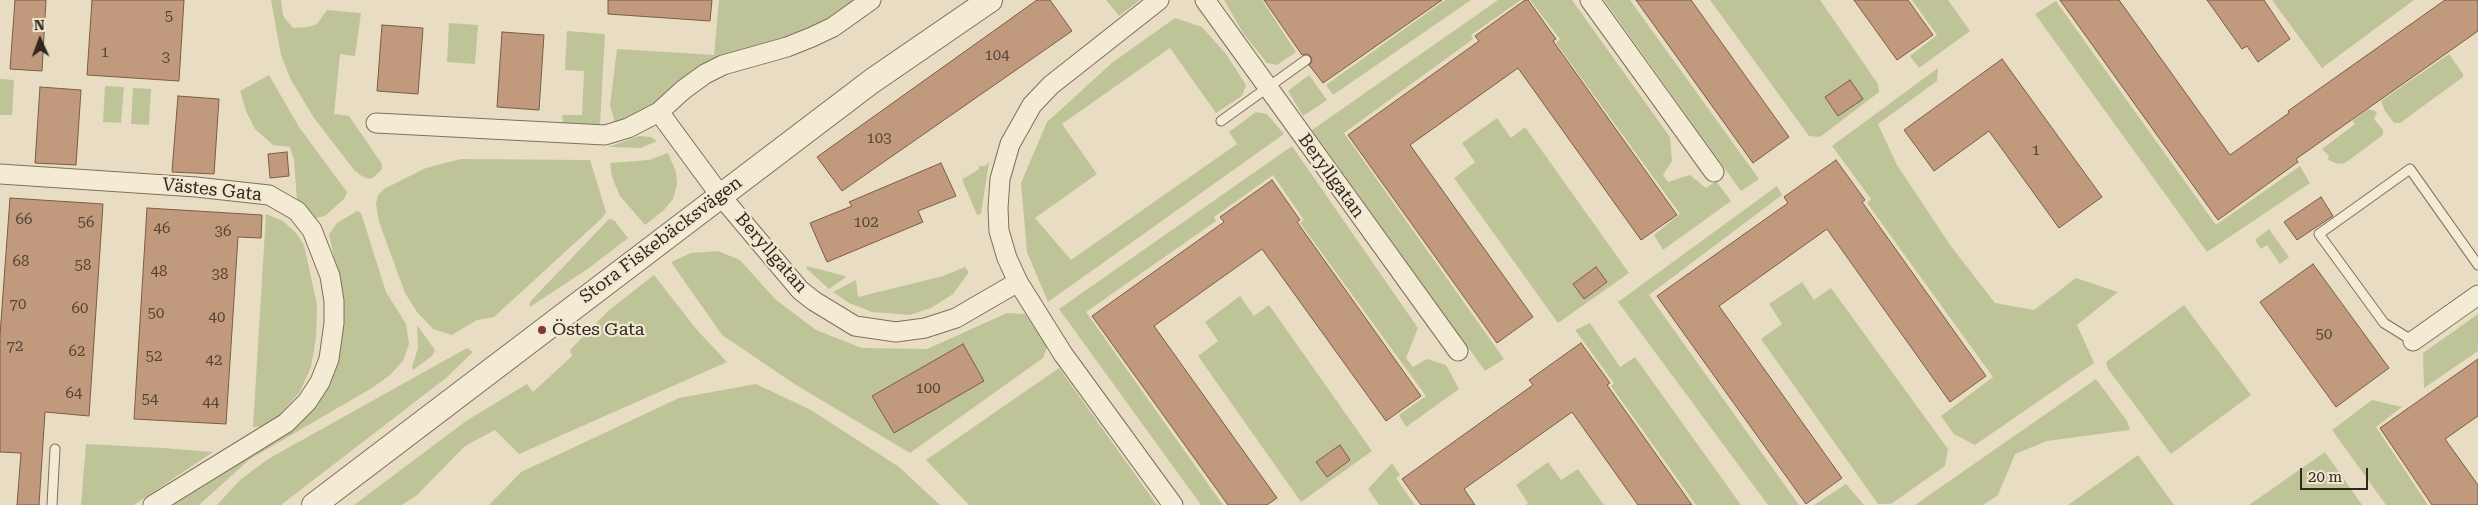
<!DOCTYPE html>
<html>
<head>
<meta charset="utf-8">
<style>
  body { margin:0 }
  #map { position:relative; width:2478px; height:505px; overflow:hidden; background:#e8ddc3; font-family:"Roboto Serif",serif }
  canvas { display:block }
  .north { position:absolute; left:15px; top:15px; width:50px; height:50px; -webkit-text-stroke:4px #f0e7d1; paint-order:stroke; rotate:358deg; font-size:14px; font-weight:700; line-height:20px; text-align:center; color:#31271e }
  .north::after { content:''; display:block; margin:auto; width:18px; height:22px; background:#31271e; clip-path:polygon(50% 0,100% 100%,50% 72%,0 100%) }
  .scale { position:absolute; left:2300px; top:468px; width:68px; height:22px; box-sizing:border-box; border:2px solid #31271e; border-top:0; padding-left:6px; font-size:15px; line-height:18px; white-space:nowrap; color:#31271e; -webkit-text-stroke:4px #f0e7d1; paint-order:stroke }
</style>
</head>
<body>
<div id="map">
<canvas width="2478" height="505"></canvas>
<div class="north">N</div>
<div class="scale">20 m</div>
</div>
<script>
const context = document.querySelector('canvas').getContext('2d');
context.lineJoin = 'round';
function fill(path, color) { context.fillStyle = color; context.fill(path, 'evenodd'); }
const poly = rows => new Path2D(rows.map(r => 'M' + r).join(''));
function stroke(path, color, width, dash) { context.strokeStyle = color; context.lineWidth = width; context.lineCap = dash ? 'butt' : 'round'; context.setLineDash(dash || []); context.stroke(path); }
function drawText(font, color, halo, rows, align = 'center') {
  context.font = font + ' "Roboto Serif",serif'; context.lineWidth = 4.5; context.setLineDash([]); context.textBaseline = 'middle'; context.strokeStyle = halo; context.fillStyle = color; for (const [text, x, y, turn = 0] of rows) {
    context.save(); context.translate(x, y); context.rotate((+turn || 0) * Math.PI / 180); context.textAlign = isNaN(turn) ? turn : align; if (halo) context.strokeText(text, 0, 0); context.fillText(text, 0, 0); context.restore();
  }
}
fill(poly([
  [271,0,281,0,283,16,293,28,308,27,317,24,327,10,361,13,355,56,340,54,334,114,349,116,382,164,382,169,374,177,370,179,363,177,354,170,314,118,291,80,281,55],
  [719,0,855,0,834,17,648,111,615,123,610,105,617,49,714,55],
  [1106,0,1140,0,1119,16],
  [1224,0,1262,0,1296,52,1277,65,1267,63,1243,33],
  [1445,0,1471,0,1333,95,1326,85],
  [1498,0,1521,0,1471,35,1473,39,1344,133,1504,359,1485,371,1312,130],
  [1530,0,1572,0,1670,137,1672,161,1663,175,1668,182,1690,175,1706,188,1716,181,1731,201,1663,250,1654,235,1680,214,1556,43,1560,39],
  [1604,0,1630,0,1759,179,1741,191],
  [1710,0,1820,0,1878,84,1879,92,1820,137,1809,136],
  [1912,0,1948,0,1970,31,1919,68,1910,56,1937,35],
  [2272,0,2414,0,2322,68],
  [2056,1,2216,225,2300,166,2310,183,2207,252,2035,14],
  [1175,18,1202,27,1226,54,1246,85,1242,96,1216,113,1170,48,1062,124,1097,174,1035,218,1071,260,1237,144,1229,132,1256,112,1267,114,1284,134,1048,302,1027,252,1021,183,1047,122,1113,62],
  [449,23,478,25,475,64,447,62],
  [567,31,605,34,600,124,593,128,567,126,563,122,562,115,582,115,584,71,565,70],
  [2449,54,2463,74,2463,77,2400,123,2394,123,2385,111,2381,101],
  [1938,68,1937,81,1878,124,1897,165,1950,245,1995,303,2034,310,2076,278,2118,292,2077,325,2094,363,1975,445,1954,434,1941,416,1993,377,1867,203,1871,199,1832,146],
  [269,75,299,127,347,192,344,199,325,216,316,218,307,215,297,202,294,160,290,147,273,145,255,129,246,111,240,91],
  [1309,75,1327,100,1303,116,1288,91],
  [0,79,14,80,12,115,0,115],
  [105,86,124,87,121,123,103,122],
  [133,88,151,89,149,125,131,124],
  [2369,109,2377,112,2374,119,2383,130,2383,135,2345,163,2338,164,2328,160,2329,156,2322,149,2355,124,2352,121],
  [1497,118,1511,138,1525,127,1629,273,1558,323,1454,178,1475,162,1462,143],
  [639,136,651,137,657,141,641,148,608,147],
  [1292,146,1418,328,1406,358,1413,367,1427,359,1446,365,1459,389,1406,427,1399,415,1426,396,1300,223,1304,220,1273,175,1214,217,1216,221,1086,312,1223,505,1201,505,1059,309],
  [668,153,676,172,677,184,673,199,664,210,645,225,620,196,612,177,610,163,649,160],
  [461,159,590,160,606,212,601,219,494,317,477,320,452,335,433,329,417,312,405,293,379,222,376,204,378,195,384,189,426,168],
  [989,162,981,214,977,215,963,182,961,167,963,179,979,169,979,166,985,166],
  [1777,186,1782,195,1649,295,1799,505,1768,505,1618,302],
  [357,211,361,213,386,292,406,324,409,344,403,361,390,375,372,388,250,459,199,505,170,505,272,443,302,421,327,388,339,361,343,333,343,313,336,267,329,234,337,223],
  [266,214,283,221,297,234,304,245,317,305,316,338,311,367,300,392,275,420,266,426,253,427],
  [609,219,614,220,628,238,589,268,530,307,530,302,544,287],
  [2269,229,2289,257,2280,264,2267,245,2261,249,2255,240],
  [718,251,740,260,775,299,816,330,862,348,927,349,1007,313,1025,314,1047,347,1043,358,910,453,796,385,722,335,671,262,691,253],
  [807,266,845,276,845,278,829,289,806,268],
  [965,267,969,272,953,294,931,308,910,315,872,312,849,303,833,292,856,280,858,297,943,276],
  [654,275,697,330,727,362,519,454,495,430,465,446,417,495,402,505,354,505,466,421,527,384,533,392,572,356,570,350,608,311],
  [1802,282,1814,300,1831,288,1948,449,1945,466,1891,504,1878,504,1761,339,1782,324,1769,304],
  [1240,296,1254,316,1269,305,1372,451,1301,502,1198,356,1218,341,1205,322],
  [2184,305,2251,395,2171,454,2108,369,2106,362],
  [2478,314,2478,351,2424,388,2423,353],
  [1590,323,1620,367,1635,357,1741,505,1696,505,1611,386,1614,383,1575,330],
  [417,325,435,350,432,356,413,370,412,367,418,348],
  [467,348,473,352,446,378,281,505,217,505,240,480,268,459],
  [1059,368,1157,505,969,505,926,460],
  [2096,379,2127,421,2130,430,2047,441,2015,454,1998,495,1983,505,1915,505],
  [756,384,811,410,899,467,940,505,489,505,521,472,679,398],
  [2372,400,2402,407,2376,427,2428,505,2386,505,2332,430],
  [86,444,163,448,213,452,134,505,81,505],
  [2325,452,2362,505,2249,505],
  [2138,455,2174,505,2068,505],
  [1548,462,1561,480,1578,469,1604,505,1526,505,1528,503,1516,485],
  [1392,463,1400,475,1396,478,1415,505,1379,505,1368,489],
  [1846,484,1864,505,1814,505]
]), '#bfc498');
const building = poly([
  [15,0,46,0,42,71,10,69,15,0],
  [92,0,184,0,179,81,87,75,92,0],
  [608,0,712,0,710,21,608,14,608,0],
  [1037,0,1050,0,1072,31,842,191,817,157,1037,0],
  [1264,0,1442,0,1323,83,1309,65,1312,62,1311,57,1308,54,1302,55,1264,0],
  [1525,0,1528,0,1556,39,1553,41,1677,215,1641,240,1518,68,1410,145,1533,317,1497,343,1348,135,1479,41,1475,36,1525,0],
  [1636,0,1691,0,1789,137,1753,163,1636,0],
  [1854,0,1908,0,1933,35,1897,60,1854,0],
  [2060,0,2119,0,2230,155,2289,113,2288,111,2445,0,2478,0,2478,31,2296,159,2298,162,2218,220,2060,0],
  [2207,0,2264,0,2290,39,2258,62,2247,46,2242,49,2207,0],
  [382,25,423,28,418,94,377,91,382,25],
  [502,32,544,35,539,110,497,107,502,32],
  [2002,59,2102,197,2059,228,1989,131,1934,171,1904,130,2002,59],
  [1850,80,1863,99,1838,116,1825,97,1850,80],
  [40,87,81,90,76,165,35,163,40,87],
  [178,96,219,99,214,174,172,172,178,96],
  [287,152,289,176,270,178,268,154,287,152],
  [1836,160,1865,200,1862,202,1986,376,1950,402,1827,229,1719,306,1842,478,1806,504,1657,296,1788,203,1784,197,1836,160],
  [941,163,956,196,918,211,923,222,827,262,810,223,852,206,849,202,941,163],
  [1272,180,1300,220,1297,222,1421,396,1386,421,1262,249,1154,326,1277,498,1267,505,1228,505,1092,316,1224,222,1220,217,1272,180],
  [2321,197,2333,216,2297,240,2284,222,2321,197],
  [10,198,103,204,89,416,45,412,39,505,17,505,21,453,0,452,0,335,10,198],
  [147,208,262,215,261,238,238,237,226,424,134,419,147,208],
  [2313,264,2389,368,2336,407,2260,302,2313,264],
  [1596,267,1607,282,1584,299,1573,284,1596,267],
  [1581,343,1610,383,1607,385,1692,505,1638,505,1572,412,1464,489,1475,505,1421,505,1402,479,1533,385,1529,380,1581,343],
  [963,344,984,381,894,433,872,396,963,344],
  [2478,359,2478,416,2445,439,2478,485,2478,505,2432,505,2380,428,2478,359],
  [1340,445,1350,460,1327,477,1316,462,1340,445]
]);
fill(building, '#c19a7d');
stroke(building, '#7b5b45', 1);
const service = poly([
  [1221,121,1306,60],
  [2413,341,2384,323,2319,234,2410,169,2478,265],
  [52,505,55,449]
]);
const minor = poly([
  [1205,0,1458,351],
  [1590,0,1714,172],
  [659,112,720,195,800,290,814,301,855,326,896,332,925,328,956,318,1018,282,1007,258,999,231,998,208,1000,179,1010,144,1032,105,1051,85,1159,0],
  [376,123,605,135,628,128,659,112,683,90,705,74,723,65,787,47,812,37,833,27,871,0],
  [0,174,196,187,269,195,297,211,312,230,330,276,334,301,334,323,329,359,320,382,307,402,286,423,153,505],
  [1018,282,1063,354,1173,505],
  [2413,341,2478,295]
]);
const tertiary = poly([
  [314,505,872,81,990,0]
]);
stroke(service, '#7f6f5c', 11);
stroke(minor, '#7f6f5c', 21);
stroke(tertiary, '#7f6f5c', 26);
stroke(service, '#f4ebd5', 9);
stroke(minor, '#f4ebd5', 19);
stroke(tertiary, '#f4ebd5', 24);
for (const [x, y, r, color] of [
  [542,330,5,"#873434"]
]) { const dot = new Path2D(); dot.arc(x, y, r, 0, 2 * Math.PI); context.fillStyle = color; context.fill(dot); stroke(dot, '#f0e7d1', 2); }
drawText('15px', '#554436', null, [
  ["5",169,17],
  ["1",105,53],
  ["104",997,56],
  ["3",166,58],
  ["103",879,139],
  ["1",2036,151],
  ["66",24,220],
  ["56",86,223],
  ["102",866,223],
  ["46",162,229],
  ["36",223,232],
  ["68",21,262],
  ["58",83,266],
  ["48",159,272],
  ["38",220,275],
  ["70",18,305],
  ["60",80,309],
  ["50",156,314],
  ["40",217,318],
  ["50",2324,335],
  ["72",15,347],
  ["62",77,352],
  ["52",154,357],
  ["42",214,361],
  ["100",928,389],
  ["64",74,394],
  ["54",150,400],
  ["44",211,403]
]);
drawText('18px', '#31271e', '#f0e7d1', [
  ["Beryllgatan",1331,176,54],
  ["Västes Gata",212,190,6],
  ["Stora Fiskebäcksvägen",661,240,-37],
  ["Beryllgatan",771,253,49]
]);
drawText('18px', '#31271e', '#f0e7d1', [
  ["Östes Gata",552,330]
], 'left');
</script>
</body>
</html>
